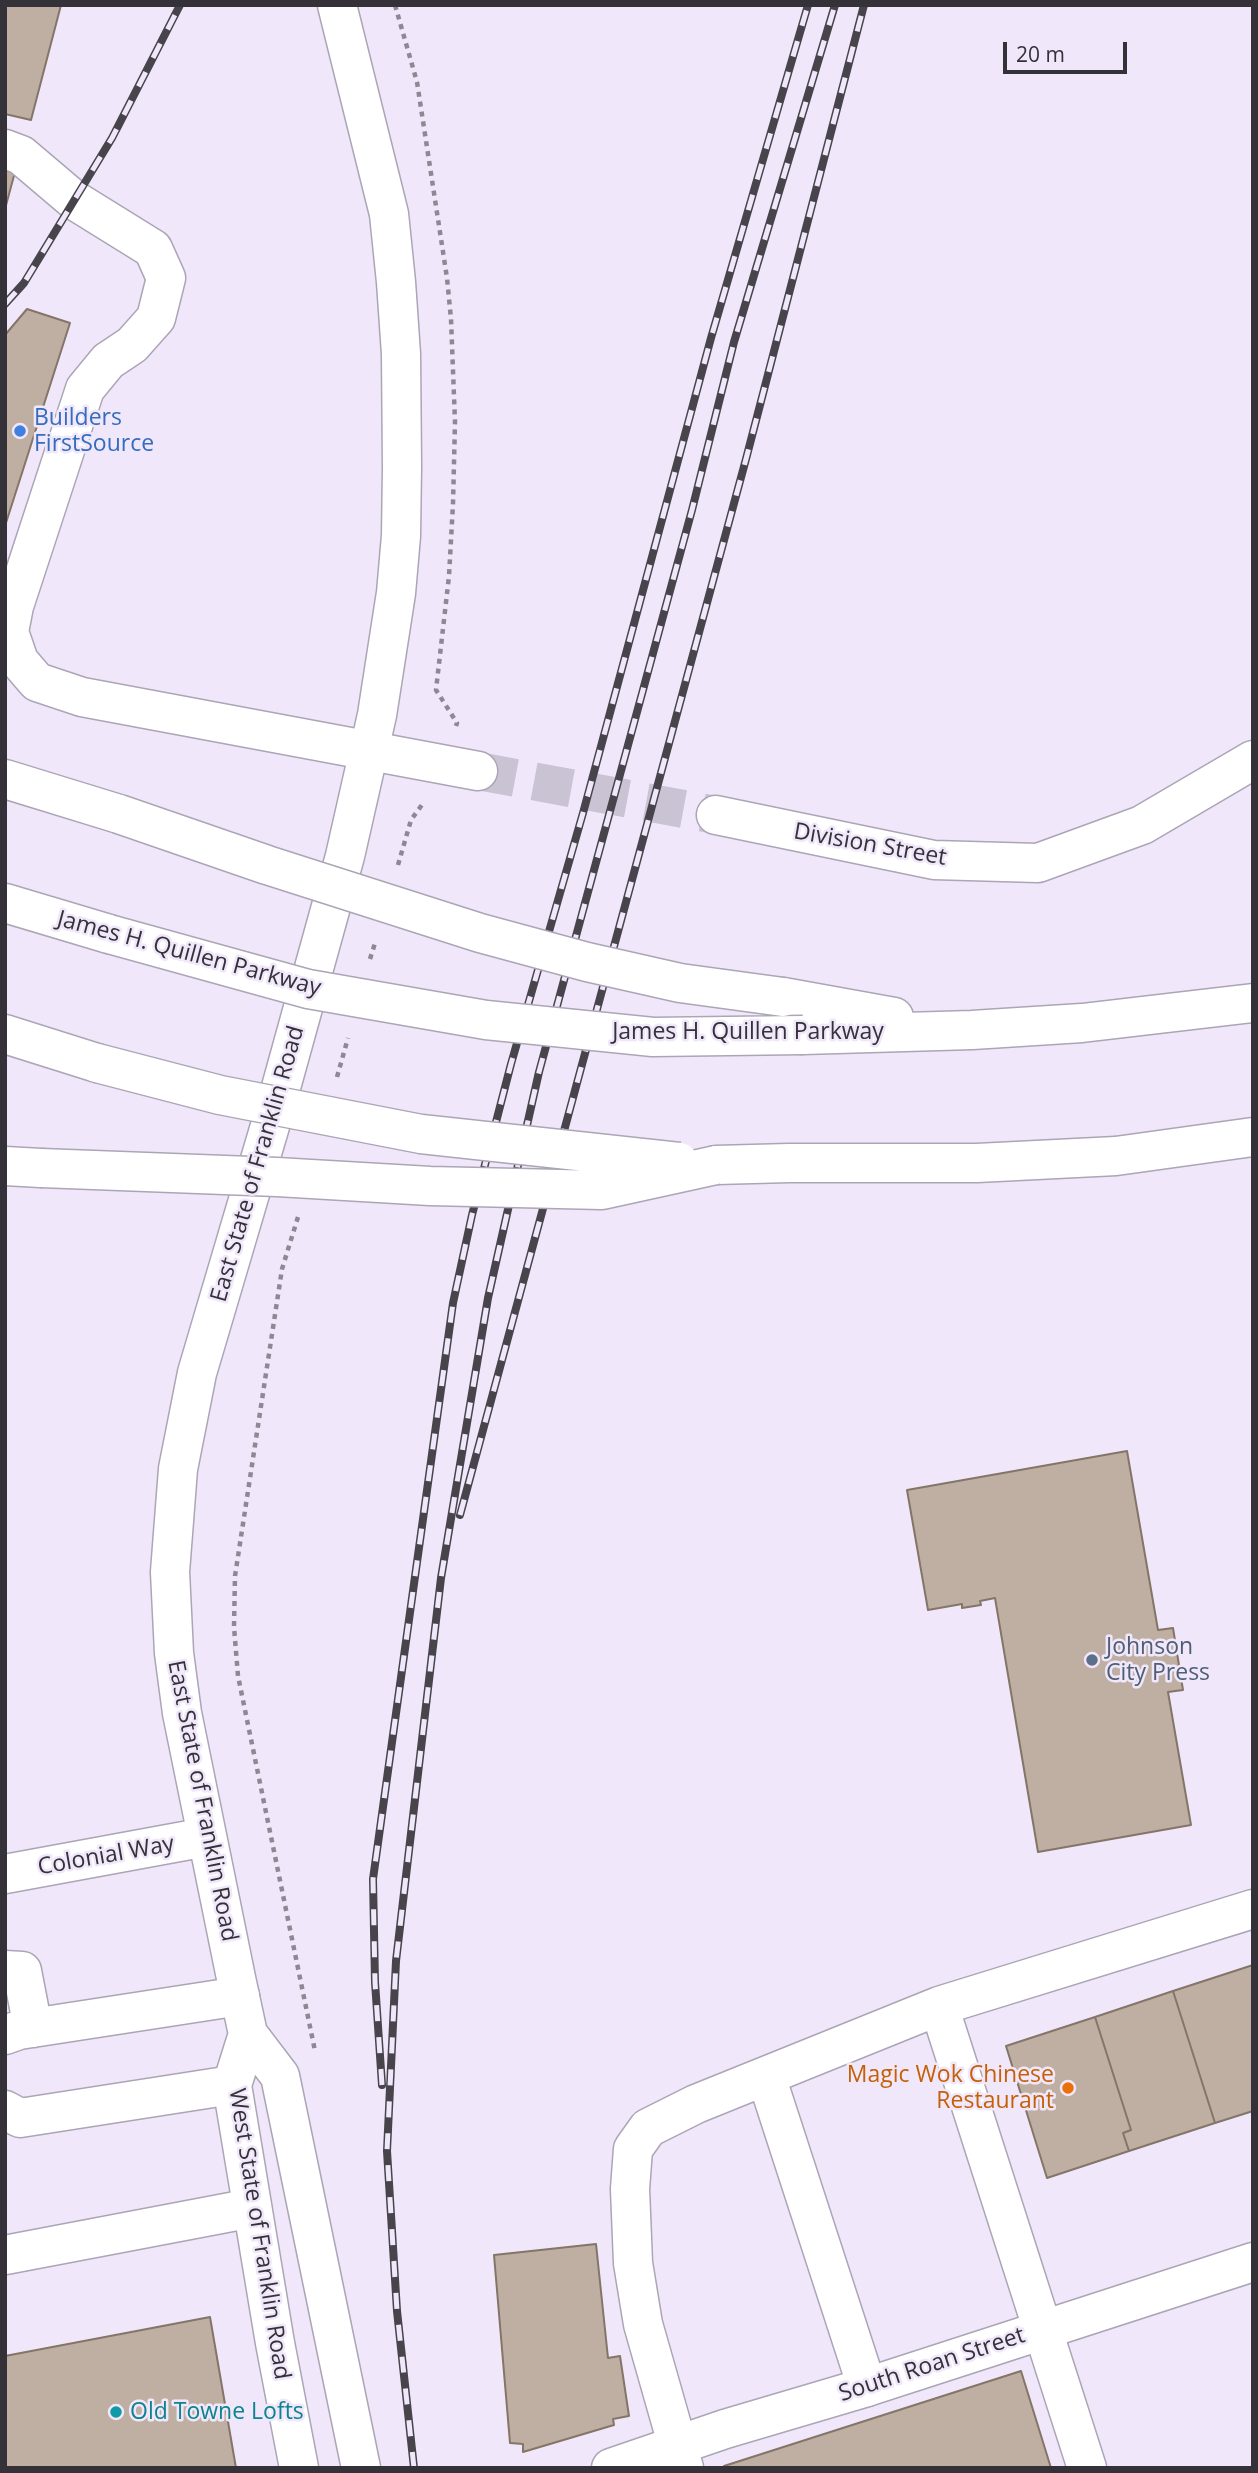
<!DOCTYPE html>
<html>
<head>
<meta charset="utf-8">
<style>
  body { margin:0 }
  #map { position:relative; width:1258px; height:2473px; overflow:hidden; background:#f0e8fa; font-family:"Open Sans",sans-serif }
  canvas { display:block }
  .frame { position:absolute; inset:0; border:7px solid #343138; pointer-events:none }
  .scale { position:absolute; left:1003px; top:42px; width:124px; height:32px; box-sizing:border-box; border:4px solid #343138; border-top:0; padding-left:9px; font-size:21px; line-height:24px; white-space:nowrap; color:#343138; -webkit-text-stroke:5px #f0e8fa; paint-order:stroke }
</style>
</head>
<body>
<div id="map">
<canvas width="1258" height="2473"></canvas>
<div class="frame"></div>
<div class="scale">20 m</div>
</div>
<script>
const context = document.querySelector('canvas').getContext('2d');
context.lineJoin = 'round';
function fill(path, color) { context.fillStyle = color; context.fill(path, 'evenodd'); }
const poly = rows => new Path2D(rows.map(r => 'M' + r).join(''));
function stroke(path, color, width, dash) { context.strokeStyle = color; context.lineWidth = width; context.lineCap = dash ? 'butt' : 'round'; context.setLineDash(dash || []); context.stroke(path); }
function drawText(font, color, halo, rows, align = 'center') {
  context.font = font + ' "Open Sans",sans-serif'; context.lineWidth = 5; context.setLineDash([]); context.textBaseline = 'middle'; context.strokeStyle = halo; context.fillStyle = color; for (const [text, x, y, turn = 0] of rows) {
    context.save(); context.translate(x, y); context.rotate((+turn || 0) * Math.PI / 180); context.textAlign = isNaN(turn) ? turn : align; if (halo) context.strokeText(text, 0, 0); context.fillText(text, 0, 0); context.restore();
  }
}
const building = poly([
  [5,5,61,5,31,120,5,114,5,5],
  [5,170,15,172,5,209,5,170],
  [27,309,70,323,5,526,5,335,27,309],
  [1127,1451,1158,1630,1173,1628,1183,1690,1168,1692,1191,1825,1038,1852,995,1598,980,1601,981,1605,962,1608,962,1604,928,1610,907,1490,1127,1451],
  [1253,1965,1253,2111,1215,2123,1173,1991,1253,1965],
  [1173,1991,1215,2123,1129,2151,1123,2133,1131,2130,1095,2017,1173,1991],
  [1095,2017,1131,2130,1123,2133,1129,2151,1047,2178,1006,2046,1095,2017],
  [596,2244,608,2358,620,2356,629,2416,613,2419,614,2425,523,2452,523,2444,510,2443,494,2255,596,2244],
  [210,2317,236,2468,5,2468,5,2356,210,2317],
  [1021,2371,1051,2468,724,2468,724,2466,1021,2371]
]);
fill(building, '#bfafa2');
stroke(building, '#847569', 2);
stroke(poly([
  [478,771,716,815]
]), '#cac3d3', 38, [38, 19]);
const minor = poly([
  [5,149,21,155,74,200,153,249,166,278,156,318,132,345,108,361,85,389,14,606,9,632,19,661,37,682,82,697,478,771],
  [716,815,934,860,1038,863,1142,825,1253,760],
  [5,1874,206,1837],
  [5,1970,22,1971,33,2028],
  [939,2006,1087,2468],
  [5,2035,19,2030,240,1996],
  [766,2076,867,2387],
  [5,2110,20,2118,232,2085],
  [5,2255,252,2208],
  [684,2468,643,2324,633,2263,630,2189,633,2149,648,2128,696,2104,939,2006,1253,1909]
]);
const major = poly([
  [337,5,389,214,396,282,401,354,402,467,401,536,396,593,377,715,345,856,275,1109,197,1373,178,1469,170,1572,174,1653,182,1713,236,1978,248,2034,280,2076,361,2468],
  [248,2034,232,2085,275,2343,299,2468],
  [611,2468,725,2429,867,2387,1253,2262]
]);
const highway = poly([
  [5,779,119,814],
  [5,903,109,934],
  [783,997,894,1017],
  [5,1034,97,1063],
  [803,1035,972,1030,1082,1023,1253,1003],
  [716,1165,789,1163,977,1163,1116,1156,1253,1137],
  [5,1166,41,1168]
]);
stroke(minor, '#aca5b6', 41);
stroke(major, '#aca5b6', 41);
stroke(highway, '#aca5b6', 41);
stroke(poly([
  [395,5,417,82,447,278,451,319,455,422,453,504,449,576,436,690,457,723,456,726],
  [398,865,411,820,424,802],
  [370,959,376,940],
  [337,1077,348,1038],
  [298,1217,282,1269,235,1576,234,1627,238,1676,315,2051]
]), '#8d8894', 4.5, [5, 5]);
stroke(minor, '#fff', 38);
stroke(major, '#fff', 38);
stroke(highway, '#fff', 38);
const rail = poly([
  [5,304,24,283,112,138,180,5],
  [460,1515,746,459,864,5],
  [382,2085,375,1982,373,1879,453,1303,472,1215,511,1064,583,813,711,338,808,5],
  [414,2468,397,2311,387,2151,396,1961,441,1578,488,1298,539,1072,692,510,734,342,835,5]
]);
stroke(rail, '#48444c', 8);
stroke(rail, '#f0e8fa', 5, [16]);
const highwayBridge = poly([
  [119,814,267,865,480,933,587,962,680,983,783,997],
  [109,934,308,989,486,1020,653,1037,803,1035],
  [97,1063,220,1095,421,1134,679,1162],
  [41,1168,277,1177,430,1186,602,1190,716,1165]
]);
stroke(highwayBridge, '#aca5b6', 41, []);
stroke(highwayBridge, '#fff', 38);
for (const [x, y, r, color] of [
  [20,431,7,"#3f7fe0"],
  [1092,1660,7,"#5c6f8a"],
  [1068,2088,7,"#e8710a"],
  [116,2412,7,"#0f9aa8"]
]) { const dot = new Path2D(); dot.arc(x, y, r, 0, 2 * Math.PI); context.fillStyle = color; context.fill(dot); stroke(dot, '#f0e8fa', 2.5); }
drawText('23px', '#366cbe', '#f0e8fa', [
  ["Builders",34,418],
  ["FirstSource",34,444]
], 'left');
drawText('23px', '#343138', '#f0e8fa', [
  ["Division Street",870,845,10],
  ["James H. Quillen Parkway",189,954,15],
  ["James H. Quillen Parkway",748,1032],
  ["East State of Franklin Road",258,1164,-74],
  ["East State of Franklin Road",202,1801,79],
  ["Colonial Way",106,1856,-10],
  ["West State of Franklin Road",259,2234,81],
  ["South Roan Street",932,2365,-18]
]);
drawText('23px', '#4e5e75', '#f0e8fa', [
  ["Johnson",1106,1647],
  ["City Press",1106,1673]
], 'left');
drawText('23px', '#c56008', '#f0e8fa', [
  ["Magic Wok Chinese",1054,2075],
  ["Restaurant",1054,2101]
], 'right');
drawText('23px', '#0d838f', '#f0e8fa', [
  ["Old Towne Lofts",130,2412]
], 'left');
</script>
</body>
</html>
